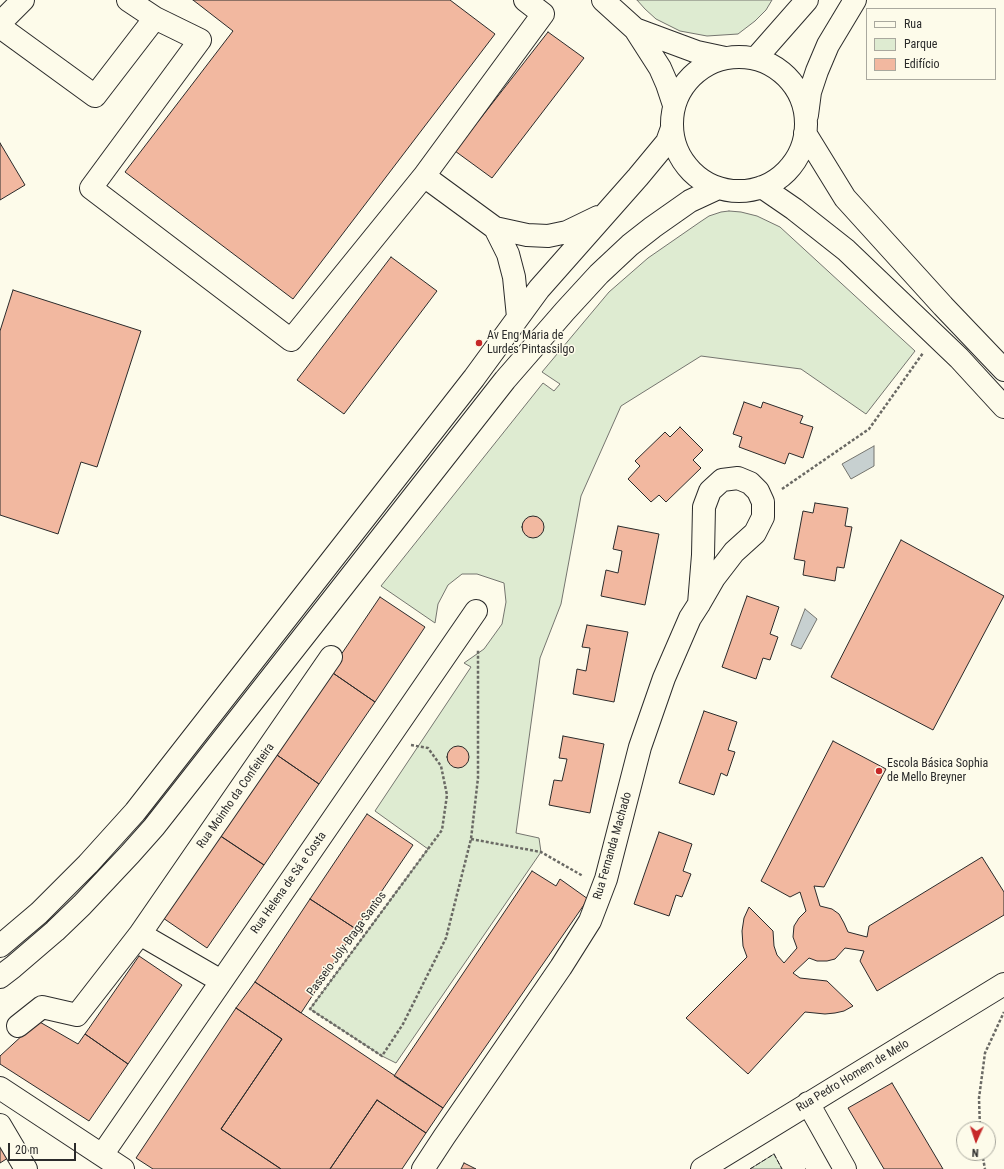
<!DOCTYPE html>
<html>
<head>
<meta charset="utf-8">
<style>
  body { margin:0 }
  #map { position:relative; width:1004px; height:1169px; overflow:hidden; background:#fdfbea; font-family:"Roboto Condensed",sans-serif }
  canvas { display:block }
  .legend { position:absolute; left:866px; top:8px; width:130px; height:72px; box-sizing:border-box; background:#fdfbea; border:1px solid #a9a89e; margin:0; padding:5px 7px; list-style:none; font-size:12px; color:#2b2b2b }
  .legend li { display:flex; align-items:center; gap:8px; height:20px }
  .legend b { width:20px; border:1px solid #a9a89e }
  .north { position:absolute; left:956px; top:1121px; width:40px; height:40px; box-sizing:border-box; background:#fdfbea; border:1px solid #a9a89e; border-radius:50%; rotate:183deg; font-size:11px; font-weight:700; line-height:16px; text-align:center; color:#2b2b2b }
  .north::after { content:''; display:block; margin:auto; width:14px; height:18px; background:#c62828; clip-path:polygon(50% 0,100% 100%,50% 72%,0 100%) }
  .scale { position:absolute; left:8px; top:1143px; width:68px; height:18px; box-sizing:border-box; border:2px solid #2b2b2b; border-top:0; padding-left:5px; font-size:12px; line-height:14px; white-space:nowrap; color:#2b2b2b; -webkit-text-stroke:3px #fdfbea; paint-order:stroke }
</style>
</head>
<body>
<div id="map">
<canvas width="1004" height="1169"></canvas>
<ul class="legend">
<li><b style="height:5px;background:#fdfbea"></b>Rua</li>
<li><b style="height:11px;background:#deebd1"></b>Parque</li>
<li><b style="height:11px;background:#f2b8a0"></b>Edifício</li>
</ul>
<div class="north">N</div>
<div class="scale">20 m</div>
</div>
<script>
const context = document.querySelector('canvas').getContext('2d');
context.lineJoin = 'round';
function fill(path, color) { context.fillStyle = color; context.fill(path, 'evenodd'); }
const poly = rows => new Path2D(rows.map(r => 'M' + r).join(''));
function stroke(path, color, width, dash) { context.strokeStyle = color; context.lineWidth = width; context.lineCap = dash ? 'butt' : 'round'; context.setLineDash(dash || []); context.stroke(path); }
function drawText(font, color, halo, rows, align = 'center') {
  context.font = font + ' "Roboto Condensed",sans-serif'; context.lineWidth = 3; context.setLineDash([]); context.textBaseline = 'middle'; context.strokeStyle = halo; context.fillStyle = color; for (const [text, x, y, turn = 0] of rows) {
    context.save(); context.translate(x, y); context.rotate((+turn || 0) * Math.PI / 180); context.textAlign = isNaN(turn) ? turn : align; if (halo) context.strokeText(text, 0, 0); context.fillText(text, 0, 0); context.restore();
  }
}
const green = poly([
  [637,0,772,0,766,10,755,21,738,34,707,36,680,31,656,19,645,9,637,0],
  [729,211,741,212,757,216,780,227,915,351,866,414,801,369,701,356,621,406,581,496,561,604,540,658,516,833,539,838,541,852,396,1063,382,1056,310,1009,428,849,375,811,471,667,464,663,484,649,502,624,506,602,504,583,477,574,462,574,448,585,438,604,435,623,381,586,543,383,554,391,560,384,542,372,609,292,648,258,700,222,709,216,721,212,729,211],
  [774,1154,782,1169,750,1169,774,1154]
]);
fill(green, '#deebd1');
stroke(green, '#74746e', 1);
const water = poly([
  [874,446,874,466,851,479,842,464,874,446],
  [805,609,817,619,801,649,791,645,805,609]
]);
fill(water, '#c7d0d0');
stroke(water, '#74746e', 1);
const building = poly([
  [193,0,450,0,495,34,293,299,125,172,233,31,193,0],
  [548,32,584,58,492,178,455,151,548,32],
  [0,143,25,185,0,200,0,143],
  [391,257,437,291,344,414,297,380,391,257],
  [13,290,141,331,97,467,81,462,58,534,0,515,0,331,13,290],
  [744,402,761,408,763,402,803,416,800,423,813,427,803,458,789,453,785,464,739,447,742,437,733,434,744,402],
  [680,427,703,450,693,460,701,468,666,502,659,495,651,502,628,479,640,466,635,461,665,432,670,437,680,427],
  [815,503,848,508,845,526,852,527,844,568,837,567,835,581,803,575,805,561,794,559,803,511,813,513,815,503],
  '522 527a11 11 0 1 1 22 0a11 11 0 1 1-22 0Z',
  [618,526,659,534,645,605,601,596,606,570,618,573,622,551,613,549,618,526],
  [901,540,1004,596,933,730,831,677,901,540],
  [747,596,779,607,770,634,778,637,770,660,763,658,756,679,722,667,747,596],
  [380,597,425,627,375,702,330,671,380,597],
  [587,625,628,632,614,702,573,694,577,669,586,671,590,648,582,647,587,625],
  [330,671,375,702,319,784,274,753,330,671],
  [704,711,737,722,728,750,735,752,727,776,721,773,714,795,679,783,704,711],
  [563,736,604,744,590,813,549,805,554,780,562,781,567,759,559,758,563,736],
  [833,741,886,769,824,887,814,886,820,906,832,909,839,914,844,923,848,932,867,937,869,926,982,857,1004,892,1004,915,877,991,860,961,864,951,845,948,835,959,827,961,817,961,809,958,793,973,800,978,827,981,853,1006,844,1011,835,1013,825,1014,805,1012,748,1074,686,1018,747,957,743,946,742,931,744,918,749,907,773,931,774,946,777,955,784,963,797,948,793,937,794,926,799,918,806,911,800,892,790,897,761,881,833,741],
  '447 757a11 11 0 1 1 22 0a11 11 0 1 1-22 0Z',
  [274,753,319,784,264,865,219,835,274,753],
  [367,814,413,845,356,929,310,899,367,814],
  [659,832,692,844,683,871,691,874,682,897,676,895,669,916,634,904,659,832],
  [219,835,264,865,207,948,163,918,219,835],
  [532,871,556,886,560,879,588,899,443,1108,394,1076,532,871],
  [310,899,356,929,301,1013,255,982,310,899],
  [139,956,182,985,128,1064,85,1034,139,956],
  [255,982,443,1108,426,1133,377,1100,330,1169,281,1169,221,1129,282,1039,236,1008,255,982],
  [236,1008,282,1039,221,1129,281,1169,153,1169,136,1158,236,1008],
  [38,1021,78,1044,85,1034,128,1064,89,1121,0,1064,0,1056,38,1021],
  [892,1083,943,1169,884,1169,848,1108,892,1083],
  [377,1100,426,1133,402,1169,330,1169,377,1100],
  [0,1147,8,1158,0,1163,0,1147],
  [464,1163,476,1169,461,1169,464,1163]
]);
fill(building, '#f2b8a0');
stroke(building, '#2b2b2b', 1);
const minor = poly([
  [603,0,635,29,660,68,667,84,674,105],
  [155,18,200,40,91,188,291,340,424,176],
  [0,23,23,0],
  [0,27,95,96,155,18,128,0],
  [635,29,697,52,725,58],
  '672 124a67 67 0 1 1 134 0a67 67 0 1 1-134 0Z',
  [756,58,807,0],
  [807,115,810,92,817,71,828,45,855,0],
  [805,133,845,198,943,306,1004,370],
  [762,187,794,209,846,250,959,358,1004,407],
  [495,228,424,176,543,14,525,0],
  [518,317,514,277,508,254,495,228,527,235,548,236,567,232,598,217],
  [140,934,331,657],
  [0,946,39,913,88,864,135,812,474,378,539,289,638,177,667,142,672,128],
  [0,977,13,967,55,931,82,905,130,854,154,827,505,380,565,311,599,274,630,245,653,227,690,201,718,188],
  [18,1026,42,1007,77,1015,140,934,221,981],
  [0,1088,123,1169],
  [808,1103,845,1169],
  [0,1125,26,1169],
  [102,1155,476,611],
  [423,1169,444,1137,561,967,590,921,606,879,640,747,664,678,690,618,699,604,714,578,734,552,755,533,763,517,763,502,758,491,750,483,738,478,722,480,710,491,704,507,703,555,699,604],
  [702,1169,1004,984]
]);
stroke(minor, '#2b2b2b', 24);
stroke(poly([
  [782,489,869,429,923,353],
  [411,745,428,748,441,766,447,795,442,830,310,1009,382,1056,403,1024,446,938,471,839,478,778,478,650],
  [471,839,541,852,583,876],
  [980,1129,979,1098,985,1053,1004,1012],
  [982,1153,985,1169]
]), '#6a6964', 2.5, [3, 2]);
stroke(minor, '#fdfbea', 22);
stroke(poly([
  [750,1169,774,1154,782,1169],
  [805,1169,806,1169]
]), '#2b2b2b', 1, [5, 2]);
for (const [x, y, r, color] of [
  [479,343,4,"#c62828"],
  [879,771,4,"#c62828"]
]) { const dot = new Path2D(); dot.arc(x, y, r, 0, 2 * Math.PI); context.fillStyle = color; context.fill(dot); stroke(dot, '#fdfbea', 1.5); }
drawText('12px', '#2b2b2b', '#fdfbea', [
  ["Av Eng Maria de",487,336],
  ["Lurdes Pintassilgo",487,350],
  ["Escola Básica Sophia",887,764],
  ["de Mello Breyner",887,778]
], 'left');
drawText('12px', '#2b2b2b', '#fdfbea', [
  ["Rua Moinho da Confeiteira",236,796,-55],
  ["Rua Fernanda Machado",613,846,-74],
  ["Rua Helena de Sá e Costa",289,883,-55],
  ["Passeio Joly Braga Santos",347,944,-54],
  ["Rua Pedro Homem de Melo",853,1076,-31]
]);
</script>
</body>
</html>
